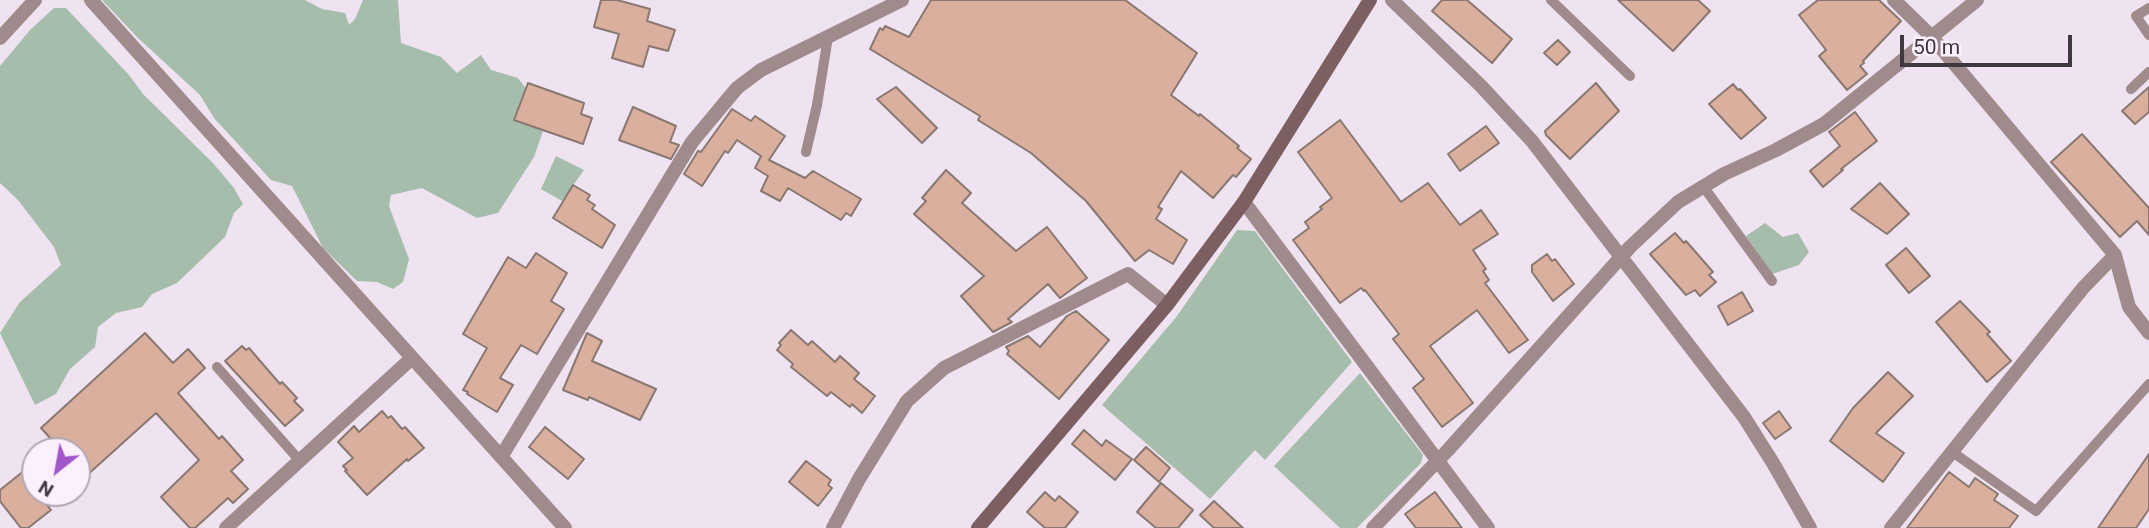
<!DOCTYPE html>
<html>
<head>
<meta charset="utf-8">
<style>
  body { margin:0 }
  #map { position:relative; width:2149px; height:528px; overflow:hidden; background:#efe3f1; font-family:Roboto,sans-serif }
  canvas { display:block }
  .north { position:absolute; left:21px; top:437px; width:70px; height:70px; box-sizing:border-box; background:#fdf0fe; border:2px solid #b1a7b1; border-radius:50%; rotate:211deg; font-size:19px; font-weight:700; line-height:28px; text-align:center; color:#3e393e }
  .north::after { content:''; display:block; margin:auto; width:24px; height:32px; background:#a258cb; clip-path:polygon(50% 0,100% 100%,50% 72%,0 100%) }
  .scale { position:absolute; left:1900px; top:35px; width:172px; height:32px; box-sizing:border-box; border:4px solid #3e393e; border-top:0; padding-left:9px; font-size:21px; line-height:24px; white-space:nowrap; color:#3e393e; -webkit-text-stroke:5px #fdf0fe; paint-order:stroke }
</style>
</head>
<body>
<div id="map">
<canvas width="2149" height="528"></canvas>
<div class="north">N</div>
<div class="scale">50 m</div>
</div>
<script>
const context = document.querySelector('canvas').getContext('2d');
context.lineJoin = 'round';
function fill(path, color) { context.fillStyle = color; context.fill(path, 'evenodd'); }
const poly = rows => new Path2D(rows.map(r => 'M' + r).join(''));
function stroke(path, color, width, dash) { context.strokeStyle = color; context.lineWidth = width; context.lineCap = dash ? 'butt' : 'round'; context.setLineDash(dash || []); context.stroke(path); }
fill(poly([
  [102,0,305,0,322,9,345,13,349,25,355,19,363,0,398,0,401,43,441,57,457,73,481,55,491,70,518,78,533,98,544,128,534,157,498,213,477,218,422,188,391,195,389,206,409,259,403,282,393,289,377,282,357,281,323,248,292,186,271,180,214,118,200,95,138,38],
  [54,8,66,8,129,75,143,94,213,163,234,188,243,204,234,213,225,237,177,283,152,294,142,307,116,313,98,327,95,347,70,369,56,394,35,405,0,333,20,302,61,265,54,247,18,200,0,183,0,66,30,30],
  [556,156,584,170,562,201,541,189],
  [1765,223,1783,237,1798,233,1809,252,1799,265,1772,274,1746,236],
  [1237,230,1255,231,1352,362,1265,460,1255,450,1210,499,1102,405,1177,316],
  [1360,373,1423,455,1421,463,1357,528,1340,528,1274,466]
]), '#a6bdab');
const building = poly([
  [601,0,617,0,650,9,647,21,675,30,668,51,649,46,643,67,612,58,619,34,594,27,601,0],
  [931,0,1125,0,1197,53,1171,95,1199,116,1200,114,1239,146,1237,148,1251,159,1236,177,1233,175,1213,198,1181,171,1158,207,1162,209,1156,219,1187,240,1173,264,1149,250,1135,261,1086,201,1031,153,978,120,980,116,870,49,880,28,883,30,885,26,909,37,931,0],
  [1442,0,1467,0,1512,39,1492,63,1432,11,1442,0],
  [1618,0,1698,0,1710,11,1673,51,1618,0],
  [1818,0,1879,0,1901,21,1863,61,1864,63,1860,66,1867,74,1847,90,1819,56,1826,50,1799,15,1818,0],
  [1558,40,1570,52,1557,65,1544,53,1558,40],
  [528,83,584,103,581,114,592,118,583,144,514,120,528,83],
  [1596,83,1619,111,1570,159,1546,135,1545,131,1596,83],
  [1733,84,1738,90,1740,89,1766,118,1741,139,1709,104,1733,84],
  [896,87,937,128,922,143,877,99,896,87],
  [2149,87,2149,112,2135,124,2122,111,2149,87],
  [633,107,676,126,670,142,679,145,671,159,619,140,633,107],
  [732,109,751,121,755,116,785,136,769,160,805,178,813,171,861,199,851,216,846,213,841,220,788,188,780,201,761,191,768,176,755,168,761,156,737,140,728,153,725,151,702,186,684,174,698,151,701,152,732,109],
  [1855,112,1877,141,1841,169,1843,170,1823,187,1810,171,1840,146,1829,132,1855,112],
  [1340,120,1401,202,1428,183,1460,225,1481,210,1498,234,1473,250,1486,269,1483,271,1489,280,1485,283,1528,340,1509,353,1477,310,1430,346,1473,403,1442,427,1413,388,1424,379,1393,339,1399,334,1365,290,1364,291,1361,288,1340,303,1293,240,1309,228,1305,222,1322,209,1320,207,1332,198,1298,152,1340,120],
  [1486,126,1499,143,1460,171,1448,154,1486,126],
  [2082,134,2149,208,2149,235,2137,221,2120,237,2051,162,2082,134],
  [946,170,971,193,962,203,1016,251,1047,227,1087,278,1060,298,1048,284,1008,319,1012,322,993,332,961,296,984,276,914,214,926,201,922,198,946,170],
  [1880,183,1909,214,1887,234,1851,209,1880,183],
  [573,185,590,195,587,200,595,205,592,209,615,225,602,248,553,218,573,185],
  [1675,233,1684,243,1686,241,1713,272,1709,275,1716,282,1700,296,1695,290,1686,295,1650,254,1675,233],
  [1906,248,1930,276,1909,293,1886,265,1906,248],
  [536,253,567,273,551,301,564,309,537,354,521,345,500,378,513,385,497,412,467,394,468,392,463,390,487,348,463,334,508,257,526,268,536,253],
  [1547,254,1552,261,1555,259,1574,284,1553,301,1532,272,1532,265,1547,254],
  [1742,292,1753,311,1728,325,1718,306,1742,292],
  [1960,301,1990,332,1987,334,2011,361,1987,382,1936,322,1960,301],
  [1076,311,1109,340,1059,399,1007,354,1009,351,1006,347,1028,336,1040,347,1067,316,1076,311],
  [791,330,808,345,812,341,835,362,840,356,859,373,854,379,875,396,862,413,852,404,850,407,831,392,827,396,791,367,793,364,777,350,781,345,779,343,791,330],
  [145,333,173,363,188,349,205,368,178,393,219,439,222,436,243,460,231,471,248,489,233,503,228,498,195,528,190,528,161,497,199,460,156,413,85,477,77,468,77,451,62,451,41,428,145,333],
  [587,333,602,341,592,361,656,389,640,420,589,397,588,400,563,390,587,333],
  [242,346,246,350,249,348,280,384,282,382,297,398,294,401,303,410,285,426,225,361,242,346],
  [1888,372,1913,396,1876,433,1904,453,1883,482,1830,441,1853,408,1888,372],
  [382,411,388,418,391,416,402,429,405,427,424,448,408,461,407,459,367,495,345,471,347,470,343,466,353,458,338,442,354,426,359,432,382,411],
  [1779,411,1791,428,1775,439,1763,423,1779,411],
  [545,427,584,459,568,479,529,447,545,427],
  [1084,430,1102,446,1106,440,1132,459,1115,480,1072,444,1084,430],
  [1146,447,1170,468,1159,482,1134,460,1146,447],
  [2149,454,2149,509,2136,528,2098,528,2149,454],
  [806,461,831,480,828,485,832,488,818,506,789,482,806,461],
  [25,470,35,483,35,493,38,493,51,510,28,528,21,528,0,501,0,490,25,470],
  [1949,472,1969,487,1975,478,1998,494,1994,500,2018,516,2009,528,1907,528,1949,472],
  [1161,483,1193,510,1178,528,1156,528,1137,512,1161,483],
  [1045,492,1055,501,1059,496,1078,512,1065,528,1045,528,1027,512,1045,492],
  [1435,492,1462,528,1416,528,1405,514,1435,492],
  [1214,501,1243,528,1214,528,1200,515,1214,501]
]);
fill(building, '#dbaf9d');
stroke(building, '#897872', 2);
stroke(poly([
  [1551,0,1630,76],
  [2149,8,2136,16,2149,35],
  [2131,89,2149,72],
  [806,152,817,105,828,37],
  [1703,186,1772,281],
  [217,367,300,461],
  [1951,451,2036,511,2149,384]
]), '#9f8a8c', 10);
stroke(poly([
  [91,0,565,528],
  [1392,0,1481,86,1532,141,1744,417,1773,463,1810,528],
  [1894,0,1931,36,2115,255,2129,307,2149,333],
  [0,38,35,0],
  [1244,202,1488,528],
  [501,457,692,142,737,88,761,70,902,0],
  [226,528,412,358],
  [833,528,859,479,907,401,944,368,1128,274,1167,305],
  [1373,528,1448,450,1630,247,1678,202,1724,174,1776,150,1824,124,1977,0],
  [1891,528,2083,288,2115,255]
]), '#9f8a8c', 14);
stroke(poly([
  [978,528,1167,305,1244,202,1370,0]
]), '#7c5f61', 14);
</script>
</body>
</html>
